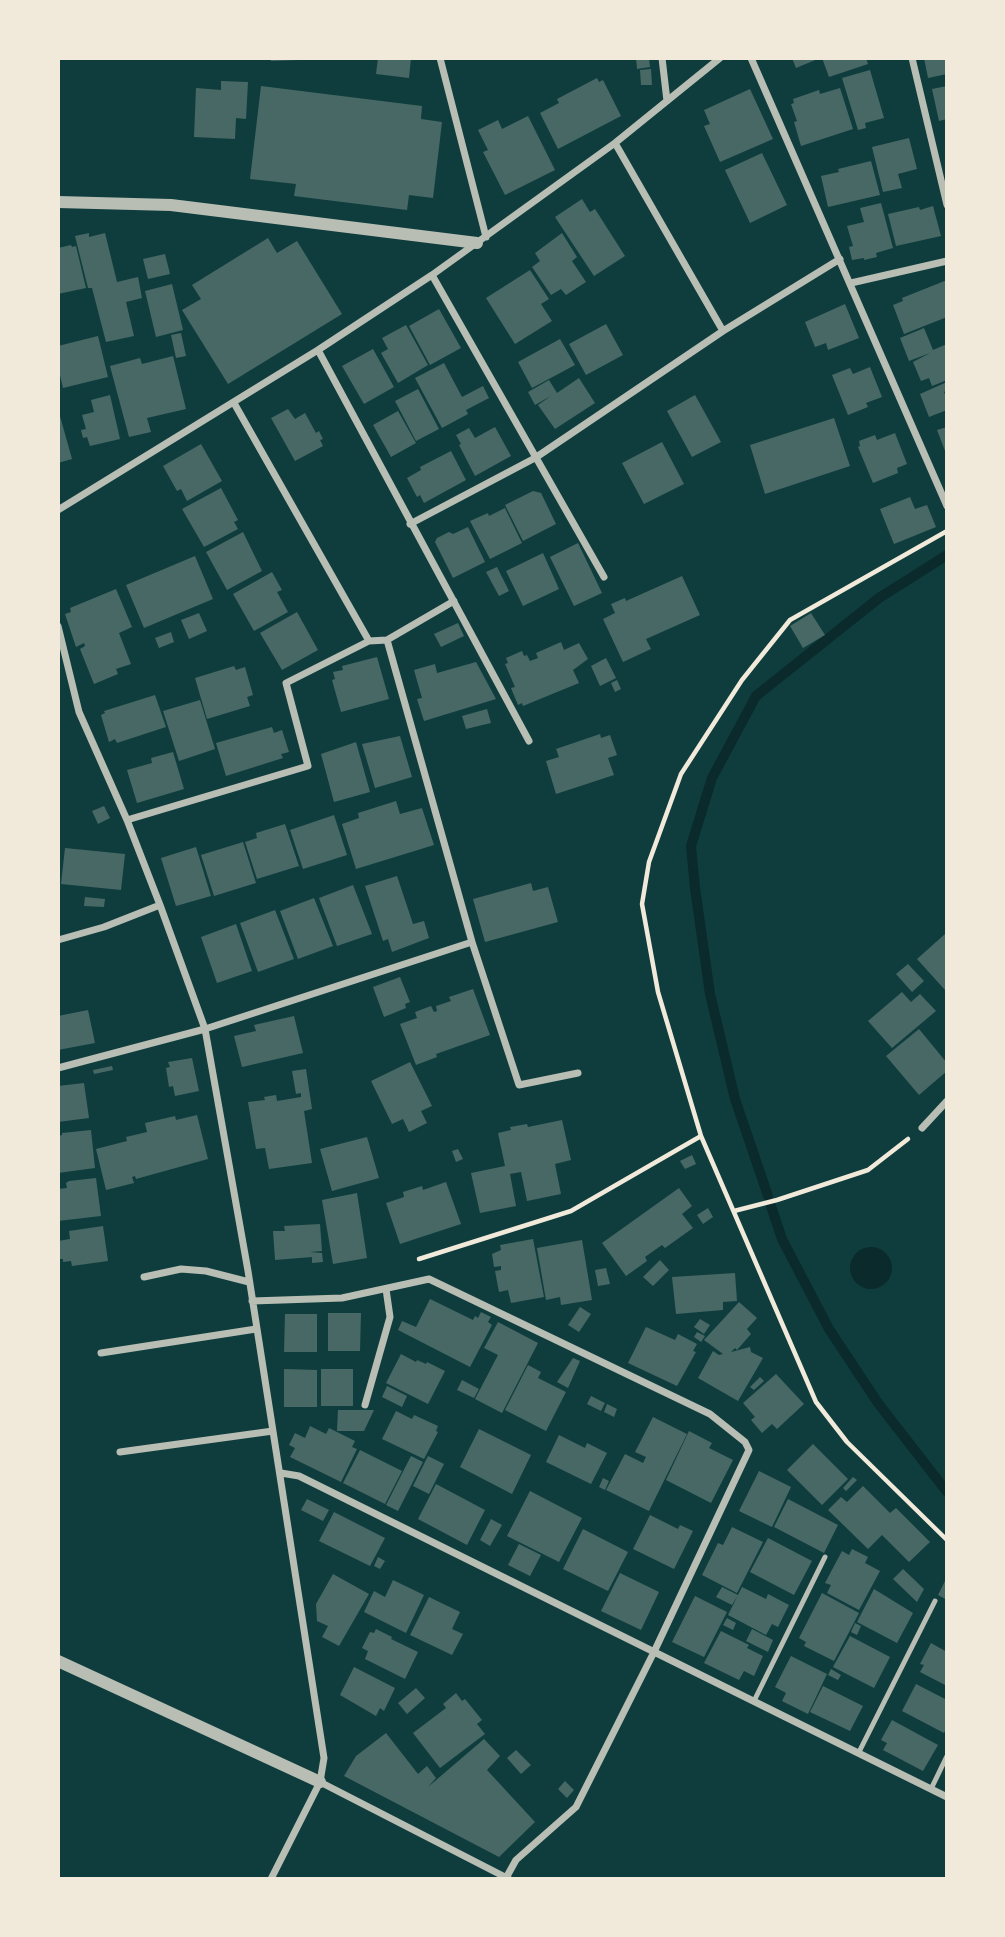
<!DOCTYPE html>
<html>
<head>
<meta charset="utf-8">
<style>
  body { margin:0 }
  #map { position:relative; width:1005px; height:1937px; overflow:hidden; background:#0f3d3e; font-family:"Exo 2",sans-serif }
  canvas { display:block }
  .frame { position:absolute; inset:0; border:60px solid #f1e9da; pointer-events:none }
</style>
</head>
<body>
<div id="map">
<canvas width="1005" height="1937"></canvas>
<div class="frame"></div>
</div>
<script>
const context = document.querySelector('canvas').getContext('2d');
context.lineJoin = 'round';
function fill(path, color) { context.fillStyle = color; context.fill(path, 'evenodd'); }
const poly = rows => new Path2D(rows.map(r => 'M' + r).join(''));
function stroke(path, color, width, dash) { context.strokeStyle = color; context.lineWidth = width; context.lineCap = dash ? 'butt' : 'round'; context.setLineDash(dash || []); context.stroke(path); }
fill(poly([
  '850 1268a21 21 0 1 1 42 0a21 21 0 1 1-42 0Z'
]), '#0a2a2b');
stroke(poly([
  [768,1196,735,1099,710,994,695,888,691,846,712,778,756,696,879,598,947,555],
  [771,1206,782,1239,829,1329,878,1403,947,1492]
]), '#0a2a2b', 10);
fill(poly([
  [270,58,298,58,298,60,271,61],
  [378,58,411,58,409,78,376,74],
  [636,58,649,58,650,67,637,69],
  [792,58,820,58,796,68],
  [822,58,866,58,868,64,829,77],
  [924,58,947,58,947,74,928,78],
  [651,69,652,85,641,85,640,70],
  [870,70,884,118,865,123,866,128,858,130,842,78],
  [597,78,599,82,603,80,621,116,558,149,540,113,559,103,557,99],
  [221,81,248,82,246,119,236,118,235,139,194,137,196,88,221,90],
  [261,86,422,106,421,119,442,122,433,198,409,195,407,210,294,196,296,184,250,179],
  [947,86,947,119,939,121,932,89],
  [840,88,853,129,801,146,794,122,797,121,791,104,794,103,793,99,819,90,820,94],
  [750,89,773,139,720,162,704,126,710,124,704,110],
  [528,116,555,170,505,195,483,152,488,150,478,130,498,120,502,129],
  [909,138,917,169,898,174,902,188,883,192,872,147],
  [762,153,787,205,750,223,725,170],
  [871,161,880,195,828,207,821,176,839,172,838,169],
  [582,199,590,212,595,209,625,256,594,276,555,217],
  [881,203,893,248,876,253,877,257,864,260,864,258,852,260,849,247,853,246,847,226,864,222,860,208],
  [933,206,941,236,896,246,888,214,919,207,920,210],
  [89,233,89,237,105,233,117,282,138,277,142,298,126,302,134,336,106,342,92,288,88,288,75,236],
  [562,233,577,257,572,261,586,282,566,295,561,289,551,295,532,267,540,261,535,253],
  [268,238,277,253,297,241,342,314,228,384,182,310,201,299,192,285],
  [71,245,72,247,76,246,86,288,58,294,58,248],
  [165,254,170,274,148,279,143,259],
  [530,270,549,299,541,304,552,321,515,344,486,298],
  [947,280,947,317,904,334,893,305,903,301,902,298],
  [172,284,183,330,156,337,145,291],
  [845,304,859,338,828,350,826,343,815,347,805,322],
  [439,309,461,348,430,365,409,326],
  [606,324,623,355,586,375,569,344],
  [406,325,428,365,398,383,381,353,388,349,382,338],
  [924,328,933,350,947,344,947,380,932,386,929,378,921,381,913,362,930,353,909,361,900,338],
  [181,333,186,356,176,358,171,335],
  [98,336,108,377,63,388,58,367,58,346],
  [560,339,575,365,532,388,518,362],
  [373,349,394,387,364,404,342,366],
  [173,356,186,409,147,418,151,432,129,437,110,366,140,358,142,364],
  [444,363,462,397,483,386,489,398,466,410,468,414,442,428,415,378],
  [870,367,882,397,866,403,868,407,848,415,832,375,850,368,853,374],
  [579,378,595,403,555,429,538,405,551,396,535,405,528,392,549,380,557,393],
  [947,382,947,390,944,392,947,399,947,410,929,417,920,394],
  [418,389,439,429,416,441,395,401],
  [110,395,120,439,90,446,87,437,83,438,81,430,86,429,82,415,94,412,91,400],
  [695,395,721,442,692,457,667,411],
  [58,409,72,459,58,463],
  [288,409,295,419,305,413,316,433,319,431,323,439,320,440,323,446,295,461,271,418],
  [398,411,416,443,391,457,373,425],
  [834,418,850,466,765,494,750,445],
  [495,427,511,456,475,476,459,445,461,444,456,435,469,428,475,438],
  [947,427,947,456,937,430],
  [895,433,907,464,897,468,898,473,873,483,858,447,860,446,859,441,875,435,877,440],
  [662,442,684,484,644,504,622,463],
  [201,444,222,481,187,501,181,489,177,491,163,466],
  [451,451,466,480,424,503,420,495,417,497,407,478,421,470,420,467],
  [221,488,238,520,234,522,238,529,204,547,182,509],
  [533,491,541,493,556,524,523,541,505,505],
  [910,497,915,509,927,505,936,527,894,544,880,509],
  [505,508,522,543,490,559,470,521,488,513,489,516],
  [468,527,485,562,453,578,435,542,437,538,449,532,453,534],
  [243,532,262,571,227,590,206,552],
  [578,543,602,593,574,606,550,557],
  [543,553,559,589,523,606,506,571],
  [195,556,213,599,144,628,126,585],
  [497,567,509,591,499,596,486,572],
  [272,572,282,590,277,592,288,612,254,631,233,594],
  [682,576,700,615,646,639,651,649,623,662,603,619,615,613,611,604,625,598,626,601],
  [116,589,132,627,119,633,131,664,116,669,118,674,94,684,80,649,85,646,84,643,76,647,65,614,71,612,70,608],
  [297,612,318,650,282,670,260,633],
  [199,613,207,631,189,639,181,620],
  [811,613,825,635,803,648,790,626],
  [458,623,464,636,441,647,434,634],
  [171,632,174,642,159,648,155,638],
  [561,642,564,650,579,643,588,659,573,670,579,683,523,706,522,703,518,705,511,688,515,687,505,664,508,663,506,658,522,651,524,656,527,655,530,661,538,658,536,653],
  [377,657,389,699,341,712,332,680,335,679,333,672,343,670,342,666],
  [606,658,616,678,600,686,591,666],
  [476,662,496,699,424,721,417,699,422,698,414,670,435,664,437,673],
  [234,666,236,670,245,667,253,695,247,697,250,706,207,719,195,678],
  [617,680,621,689,615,692,611,683],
  [155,695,166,727,117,743,115,739,109,742,101,715,105,713,104,711],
  [200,700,215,749,179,761,163,711],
  [487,709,491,723,466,729,462,716],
  [272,727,274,733,282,730,289,752,281,754,283,758,226,776,216,743],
  [600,734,601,738,610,735,617,755,608,758,614,775,556,794,546,761,559,757,556,749],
  [400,736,412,777,375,788,362,744],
  [356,742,370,792,334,802,321,754],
  [173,752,184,789,137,803,127,770,152,763,151,758],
  [396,801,400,814,422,808,434,845,356,869,342,824,359,818,358,813],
  [104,806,110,818,98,824,92,811],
  [334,815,347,855,303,869,290,830],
  [285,824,299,866,257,879,245,842,257,838,256,833],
  [243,842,256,883,214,896,201,855],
  [196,847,211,896,176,906,161,858],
  [65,848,125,854,121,890,61,884],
  [397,876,413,924,424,921,429,938,392,952,388,939,383,941,365,886],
  [531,883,533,891,548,887,558,922,485,942,473,899],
  [353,885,372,934,337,946,319,898],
  [85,897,105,899,104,907,84,906],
  [314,898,333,946,298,959,280,911],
  [275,910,294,959,258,972,240,923],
  [236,924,252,971,217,983,201,937],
  [945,934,947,937,947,988,945,990,917,959],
  [908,964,924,981,912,992,896,974],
  [400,977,410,1002,405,1004,406,1008,384,1017,373,987],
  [473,989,490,1035,436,1054,437,1057,416,1065,400,1024,417,1018,415,1012,431,1006,434,1012,437,1011,436,1006,451,1001,449,997],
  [902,992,911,1002,920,994,936,1011,892,1048,868,1021],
  [88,1010,95,1043,58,1050,58,1016],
  [294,1016,303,1053,242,1067,234,1036,256,1031,254,1025],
  [919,1029,947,1063,947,1071,919,1095,886,1056],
  [192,1058,199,1091,175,1096,173,1086,169,1087,166,1068,170,1067,168,1062],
  [410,1062,432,1106,421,1111,427,1123,409,1132,403,1119,392,1124,371,1081],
  [112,1066,113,1070,94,1074,93,1070],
  [306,1069,312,1109,304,1111,312,1163,269,1169,265,1148,256,1149,248,1102,265,1100,264,1097,276,1095,277,1101,301,1097,301,1093,296,1094,292,1071],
  [84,1083,89,1118,58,1122,58,1086],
  [197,1115,208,1159,136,1179,135,1176,132,1177,134,1183,106,1190,96,1149,127,1141,126,1137,147,1132,145,1123,175,1116,176,1120],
  [562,1120,571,1160,555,1164,561,1194,527,1201,521,1172,510,1174,516,1206,480,1213,471,1173,505,1166,498,1133,511,1130,510,1127,527,1124,528,1127],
  [91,1130,95,1168,58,1173,58,1136,62,1135,62,1133],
  [367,1137,379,1178,332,1191,320,1149],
  [458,1149,463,1159,456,1162,452,1151],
  [692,1155,696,1164,685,1169,680,1161],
  [96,1178,101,1216,58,1221,58,1189,67,1188,66,1183,69,1181],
  [446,1182,461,1224,400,1244,386,1203,404,1197,403,1192,422,1186,423,1190],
  [679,1188,692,1206,682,1214,693,1228,665,1248,662,1245,645,1257,647,1261,626,1276,602,1243],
  [357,1193,367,1258,333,1264,322,1200],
  [708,1208,713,1217,703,1224,697,1215],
  [320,1224,322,1251,310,1252,322,1253,323,1262,312,1263,312,1257,275,1260,273,1231,285,1231,284,1226],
  [103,1226,108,1261,72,1266,71,1261,63,1262,63,1259,58,1259,58,1241,70,1239,69,1231],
  [533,1239,544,1297,511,1303,508,1290,499,1292,495,1271,501,1270,501,1266,494,1267,492,1254,501,1250,500,1245],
  [582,1240,592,1300,561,1305,560,1297,546,1300,537,1248],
  [660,1260,669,1270,653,1286,643,1277],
  [606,1268,610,1284,598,1286,595,1270],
  [735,1273,737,1301,723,1302,723,1310,676,1314,672,1277],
  [430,1299,473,1320,475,1316,478,1318,481,1312,491,1317,488,1322,492,1325,470,1367,398,1330,402,1321,416,1327],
  [739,1302,757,1318,747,1329,751,1334,737,1350,735,1348,731,1352,750,1347,751,1352,763,1358,738,1401,698,1378,713,1351,719,1355,723,1354,704,1340],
  [580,1307,591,1314,579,1332,568,1325],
  [328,1313,361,1313,360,1351,328,1351],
  [285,1314,317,1314,317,1352,284,1352],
  [700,1319,710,1325,704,1334,694,1327],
  [498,1322,538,1343,502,1413,475,1399,498,1355,484,1348],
  [646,1327,675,1340,678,1334,697,1344,693,1351,696,1352,677,1386,628,1363],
  [697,1332,705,1336,701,1342,694,1337],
  [401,1354,416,1362,417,1360,426,1364,427,1362,445,1371,428,1404,386,1383],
  [573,1358,580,1361,568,1388,557,1382],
  [528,1365,541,1372,538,1378,566,1392,546,1431,505,1410],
  [284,1369,317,1370,317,1407,284,1407],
  [321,1369,353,1369,353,1406,321,1406],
  [776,1374,804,1404,777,1429,772,1424,762,1433,751,1420,755,1417,743,1403],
  [760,1377,764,1381,754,1390,750,1387],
  [462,1380,479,1389,474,1398,457,1390],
  [387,1386,407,1396,402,1407,382,1397],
  [591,1396,605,1403,601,1411,587,1404],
  [607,1404,617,1409,614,1417,604,1412],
  [338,1410,374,1410,364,1431,337,1431],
  [396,1411,412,1419,414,1415,438,1426,436,1431,438,1432,424,1459,382,1439],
  [653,1417,687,1434,649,1511,606,1490,625,1454,643,1463,646,1457,635,1452],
  [310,1426,326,1434,329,1428,355,1441,352,1447,357,1449,341,1482,290,1457,295,1448,289,1445,295,1433,305,1438],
  [479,1429,531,1455,512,1494,460,1467],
  [689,1431,712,1443,709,1448,733,1460,711,1503,666,1480],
  [559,1435,585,1448,587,1443,607,1453,591,1484,546,1462],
  [813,1444,848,1479,822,1505,787,1470],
  [360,1450,402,1471,385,1504,343,1483],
  [411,1456,423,1462,398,1511,386,1505],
  [428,1456,444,1464,429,1494,413,1486],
  [759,1471,791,1487,772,1527,739,1511],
  [853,1477,857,1480,846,1491,843,1488],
  [603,1478,609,1481,605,1490,599,1487],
  [436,1484,485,1510,467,1545,418,1519],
  [863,1486,890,1513,896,1508,930,1542,909,1562,882,1535,868,1549,828,1510,841,1497,847,1502],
  [530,1491,582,1518,559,1562,507,1536],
  [307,1499,329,1510,323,1521,301,1510],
  [788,1499,838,1525,824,1553,774,1527],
  [334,1512,385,1538,370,1566,319,1541],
  [650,1515,678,1529,680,1525,693,1531,674,1569,633,1549],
  [491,1519,502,1525,490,1546,480,1540],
  [732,1527,763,1542,737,1593,702,1575,718,1543,723,1545],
  [583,1529,628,1552,608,1591,563,1569],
  [768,1538,812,1561,794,1595,750,1572],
  [519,1544,541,1555,530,1576,508,1565],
  [852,1549,868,1557,865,1563,880,1571,859,1610,827,1593,831,1585,825,1583,842,1551,849,1555],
  [378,1557,385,1561,380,1569,374,1566],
  [903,1569,924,1589,917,1602,893,1579],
  [620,1573,659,1592,641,1630,601,1611],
  [333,1574,369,1594,339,1646,322,1637,328,1626,317,1621,316,1604],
  [947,1577,947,1600,938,1595],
  [393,1580,424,1595,406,1633,364,1612,374,1591,385,1597],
  [722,1587,738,1595,732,1605,716,1597],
  [742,1587,766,1599,768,1594,789,1605,778,1627,772,1624,766,1635,728,1615],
  [874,1589,913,1613,897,1643,857,1622],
  [822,1593,859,1613,834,1661,804,1646,806,1642,799,1638],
  [695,1596,727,1612,704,1657,672,1642],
  [429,1597,460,1612,452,1629,463,1634,452,1655,410,1635],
  [727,1618,736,1623,733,1630,723,1625],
  [855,1623,861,1626,857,1635,851,1632],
  [376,1629,392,1637,391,1639,418,1652,405,1679,365,1659,368,1651,362,1648,370,1632,374,1633],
  [752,1629,773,1640,768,1652,746,1641],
  [721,1631,749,1645,747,1648,763,1656,754,1676,744,1671,739,1680,704,1663],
  [850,1636,890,1657,874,1688,833,1667],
  [931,1643,947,1652,947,1686,920,1672,924,1665,920,1664],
  [791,1656,827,1674,808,1714,782,1701,786,1693,775,1687],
  [354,1667,395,1688,384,1711,380,1708,376,1716,340,1695],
  [831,1669,841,1675,838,1680,828,1675],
  [916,1684,947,1700,947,1726,944,1733,902,1711],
  [823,1686,863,1706,850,1731,810,1712],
  [416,1688,425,1698,407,1714,398,1703],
  [456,1693,462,1701,465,1699,482,1720,477,1724,485,1734,440,1768,413,1733,446,1708,443,1704],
  [892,1720,938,1745,923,1771,883,1750,887,1743,881,1740],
  [386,1733,418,1774,427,1766,436,1778,428,1787,484,1739,500,1756,487,1770,535,1822,499,1857,344,1776,356,1756],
  [516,1750,531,1765,521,1774,507,1758],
  [565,1781,574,1790,567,1798,558,1789]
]), '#486865');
stroke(poly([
  [947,531,790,620,742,680,681,774,649,862,642,904,658,992,701,1136,816,1402,847,1442,947,1540],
  [734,1211,777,1200,868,1170,908,1139],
  [419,1259,571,1211,701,1136]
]), '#f1e9da', 4.5);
stroke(poly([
  [754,1701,825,1557],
  [859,1752,935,1601],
  [931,1789,947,1756]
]), '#b8beb3', 5);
stroke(poly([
  [440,58,486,237],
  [662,58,667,101],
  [751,58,947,506],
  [912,58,947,205],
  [615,143,723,331],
  [432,275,604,577],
  [851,283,947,261],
  [318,350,529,741],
  [234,403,369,641],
  [58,510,318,350,432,275,615,143,720,58],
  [410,524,535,458,723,331,840,259],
  [58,626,79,712,127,820,160,905,205,1029,248,1271,324,1758,320,1782,271,1879],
  [127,820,308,766,286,683,369,641,387,640],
  [58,940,104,927,160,905],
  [472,942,519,1085,578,1073],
  [58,1068,205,1029,472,942,387,640,454,601],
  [922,1128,947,1101],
  [144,1277,181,1269,206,1271,249,1282],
  [252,1301,342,1298,429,1279,710,1414,745,1442,749,1450,654,1652,576,1807,516,1860,506,1878],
  [101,1353,256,1329],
  [365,1405,390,1317,386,1289],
  [120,1452,273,1431],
  [281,1473,299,1476,947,1797],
  [320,1782,509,1879]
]), '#b8beb3', 7);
stroke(poly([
  [58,202,171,205,477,243],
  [58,1661,320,1782]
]), '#b8beb3', 12);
</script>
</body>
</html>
